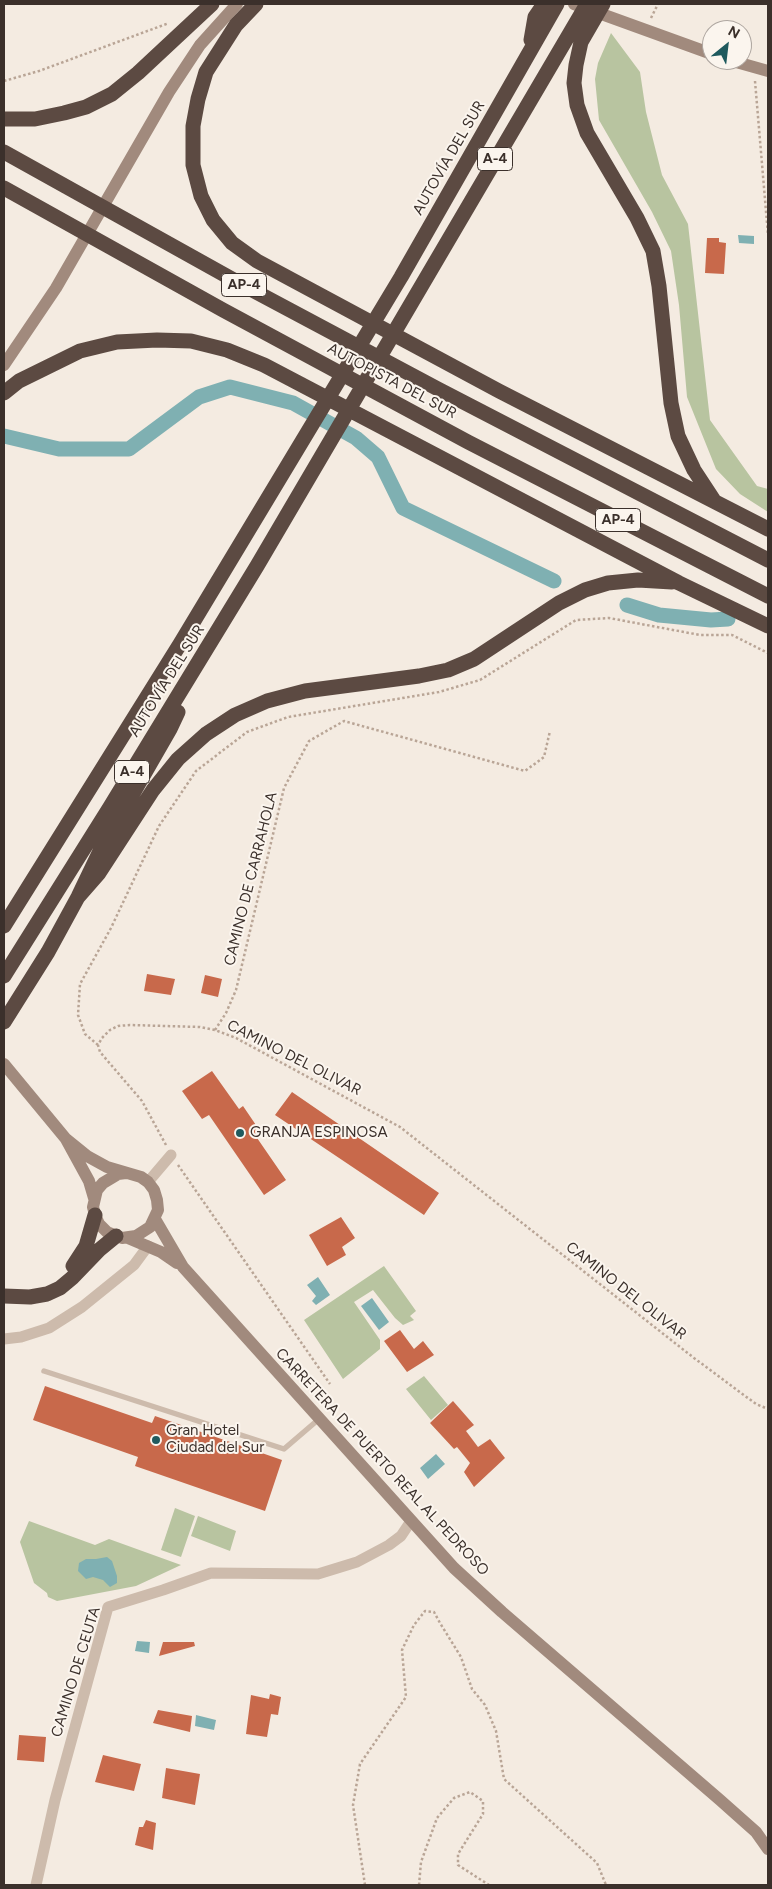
<!DOCTYPE html>
<html>
<head>
<meta charset="utf-8">
<style>
  body { margin:0 }
  #map { position:relative; width:772px; height:1889px; overflow:hidden; background:#f4ebe1; font-family:Figtree,sans-serif }
  canvas { display:block }
  .frame { position:absolute; inset:0; border:5px solid #3b302b; pointer-events:none }
  .north { position:absolute; left:702px; top:20px; width:50px; height:50px; box-sizing:border-box; background:#fbf5ee; border:1px solid #aea6a0; border-radius:50%; rotate:29deg; font-size:14px; font-weight:700; line-height:20px; text-align:center; color:#3b302b }
  .north::after { content:''; display:block; margin:auto; width:18px; height:22px; background:#1f5a5e; clip-path:polygon(50% 0,100% 100%,50% 72%,0 100%) }
</style>
</head>
<body>
<div id="map">
<canvas width="772" height="1889"></canvas>
<div class="frame"></div>
<div class="north">N</div>
</div>
<script>
const context = document.querySelector('canvas').getContext('2d');
context.lineJoin = 'round';
function fill(path, color) { context.fillStyle = color; context.fill(path, 'evenodd'); }
const poly = rows => new Path2D(rows.map(r => 'M' + r).join(''));
function stroke(path, color, width, dash) { context.strokeStyle = color; context.lineWidth = width; context.lineCap = dash ? 'butt' : 'round'; context.setLineDash(dash || []); context.stroke(path); }
function drawText(font, color, halo, rows, align = 'center') {
  context.font = font + ' Figtree,sans-serif'; context.lineWidth = 4; context.setLineDash([]); context.textBaseline = 'middle'; context.strokeStyle = halo; context.fillStyle = color; for (const [text, x, y, turn = 0] of rows) {
    context.save(); context.translate(x, y); context.rotate((+turn || 0) * Math.PI / 180); context.textAlign = isNaN(turn) ? turn : align; if (halo) context.strokeText(text, 0, 0); context.fillText(text, 0, 0); context.restore();
  }
}
fill(poly([
  [611,33,640,72,646,112,662,175,688,224,710,420,757,486,768,489,768,512,740,494,716,469,687,397,679,305,671,251,652,212,599,120,595,79,598,63],
  [384,1266,416,1311,410,1316,414,1320,403,1325,395,1318,373,1290,354,1302,380,1340,380,1349,343,1379,304,1320],
  [424,1376,448,1405,431,1420,406,1389],
  [175,1508,195,1516,181,1557,161,1550],
  [198,1516,236,1531,230,1551,191,1536],
  [29,1521,95,1545,109,1539,181,1565,136,1586,57,1601,48,1597,47,1593,34,1583,20,1542]
]), '#b8c4a0');
fill(poly([
  [738,235,754,236,754,244,739,243],
  [318,1277,330,1295,316,1305,312,1301,316,1296,307,1285],
  [372,1298,389,1322,379,1330,361,1306],
  [436,1454,445,1464,428,1479,420,1468],
  [107,1557,112,1561,117,1576,117,1583,110,1587,103,1580,93,1577,86,1579,78,1571,79,1563,86,1559,96,1559],
  [137,1641,150,1642,149,1653,135,1651],
  [196,1715,216,1720,214,1730,195,1726]
]), '#7fb0b2');
stroke(poly([
  [4,436,59,449,129,449,199,397,230,387,293,403,356,438,378,457,403,508,554,581],
  [627,605,659,615,711,620,728,619]
]), '#7fb0b2', 15);
fill(poly([
  [707,238,719,238,719,242,726,243,724,274,705,273],
  [147,974,175,979,171,995,144,991],
  [205,975,222,979,218,997,201,993],
  [212,1071,239,1109,243,1106,260,1131,255,1135,286,1180,264,1195,209,1115,202,1119,182,1091],
  [292,1092,439,1193,424,1215,275,1115],
  [341,1217,355,1238,342,1247,346,1255,327,1266,309,1235],
  [400,1330,414,1349,423,1341,434,1355,407,1372,384,1341],
  [45,1386,152,1423,155,1416,282,1460,265,1511,135,1466,138,1457,33,1420],
  [453,1401,474,1425,466,1431,478,1447,490,1439,505,1458,474,1487,464,1472,470,1463,457,1447,454,1449,430,1423],
  [163,1642,194,1642,195,1646,159,1656],
  [270,1694,281,1697,278,1715,271,1714,267,1737,246,1734,251,1695,269,1699],
  [158,1710,192,1716,190,1732,153,1723],
  [19,1735,46,1737,44,1762,17,1760],
  [103,1755,141,1764,134,1791,95,1782],
  [166,1768,200,1774,195,1805,162,1798],
  [146,1820,156,1823,153,1850,135,1845,139,1827,143,1827]
]), '#c8694b');
stroke(poly([
  [651,18,658,4],
  [4,81,39,71,169,23],
  [755,81,768,235],
  [215,1030,226,1013,236,990,284,788,309,741,344,721,525,771,544,757,550,731],
  [98,1045,85,1034,78,1015,80,984,111,928,159,826,196,771,247,732,288,717,439,692,480,680,576,620,609,618,700,635,732,635,768,653],
  [166,1145,142,1101,100,1052,98,1045,102,1038,110,1030,118,1026,130,1025,200,1027,215,1030,236,1038,400,1127,694,1358,756,1404,768,1409],
  [178,1165,330,1384],
  [365,1885,353,1805,360,1764,406,1697,402,1650,414,1625,425,1611,434,1612,440,1623,461,1657,472,1689,485,1705,496,1731,504,1779,597,1863,606,1885],
  [419,1885,421,1862,437,1818,454,1798,470,1792,483,1801,483,1814,458,1854,458,1865,489,1885]
]), '#b9a596', 2.5, [2.5, 2.5]);
stroke(poly([
  [44,1371,284,1449,319,1419]
]), '#cdbbac', 5.5);
stroke(poly([
  [148,1182,171,1155],
  [4,1339,21,1337,49,1328,82,1307,134,1265,148,1246],
  [36,1885,55,1800,108,1607,163,1590,211,1573,318,1574,357,1562,389,1545,401,1536,411,1521]
]), '#cdbbac', 11);
stroke(poly([
  [574,4,712,54],
  [729,60,768,71],
  [4,365,56,288,169,92,200,45,237,4],
  [4,1064,66,1139,89,1181,94,1198],
  [66,1139,87,1156,107,1167,141,1177,148,1182,154,1190,157,1200,158,1210,150,1227,136,1236,122,1238,107,1232,99,1224,95,1215,93,1207,97,1190,103,1183,118,1174,126,1173],
  [155,1219,183,1267,454,1568,502,1612,720,1800,756,1832,768,1849],
  [128,1238,161,1252,177,1263]
]), '#a18a7d', 12);
stroke(poly([
  [256,4,236,25,206,72,198,99,193,126,193,165,201,196,213,220,232,243,257,261,499,391,768,529],
  [603,4,581,42,576,65,574,83,577,105,587,133,637,218,653,251,659,286,671,403,678,436,694,470,715,502],
  [531,40,535,17,544,4],
  [4,119,35,119,64,113,86,107,112,94,138,73,212,4],
  [4,152,241,284,438,389,768,560],
  [4,188,223,310,468,442,768,596],
  [4,393,19,381,80,351,117,342,157,340,191,341,227,350,264,365,679,583,768,626],
  [78,897,99,873,153,790,178,759,206,734,235,715,267,701,305,691,419,676,448,670,474,659,559,603,585,590,608,583,638,580,672,582],
  [4,926,180,644,401,277,557,4],
  [4,976,110,807,257,566,587,4],
  [4,1022,48,952,78,897,101,849,170,729,178,712],
  [73,1266,86,1246,95,1215],
  [4,1296,30,1297,47,1294,60,1288,72,1278,99,1250,116,1236]
]), '#5c4a42', 15);
for (const [x, y, r, color] of [
  [240,1133,5,"#1f5a5e"],
  [156,1440,5,"#1f5a5e"]
]) { const dot = new Path2D(); dot.arc(x, y, r, 0, 2 * Math.PI); context.fillStyle = color; context.fill(dot); stroke(dot, '#fbf5ee', 2); }
for (const [x, y, w] of [
  [495,159,35],
  [244,285,45],
  [618,520,45],
  [132,772,35]
]) { const box = new Path2D(); box.roundRect(x - w / 2, y - 11.5, w, 23, 4); context.fillStyle = '#fbf5ee'; context.fill(box); stroke(box, '#3b302b', 1); }
drawText('bold 14px', '#3b302b', null, [
  ["A-4",495,159],
  ["AP-4",244,285],
  ["AP-4",618,520],
  ["A-4",132,772]
]);
drawText('15px', '#3b302b', '#fbf5ee', [
  ["AUTOVÍA DEL SUR",449,158,-60],
  ["AUTOPISTA DEL SUR",392,381,28],
  ["AUTOVÍA DEL SUR",167,681,-58],
  ["CAMINO DE CARRAHOLA",251,879,-76],
  ["CAMINO DEL OLIVAR",294,1058,27],
  ["CAMINO DEL OLIVAR",626,1291,38],
  ["CARRETERA DE PUERTO REAL AL PEDROSO",382,1462,47],
  ["CAMINO DE CEUTA",76,1672,-73]
]);
drawText('15px', '#3b302b', '#fbf5ee', [
  ["GRANJA ESPINOSA",250,1133],
  ["Gran Hotel",166,1431],
  ["Ciudad del Sur",166,1448]
], 'left');
</script>
</body>
</html>
